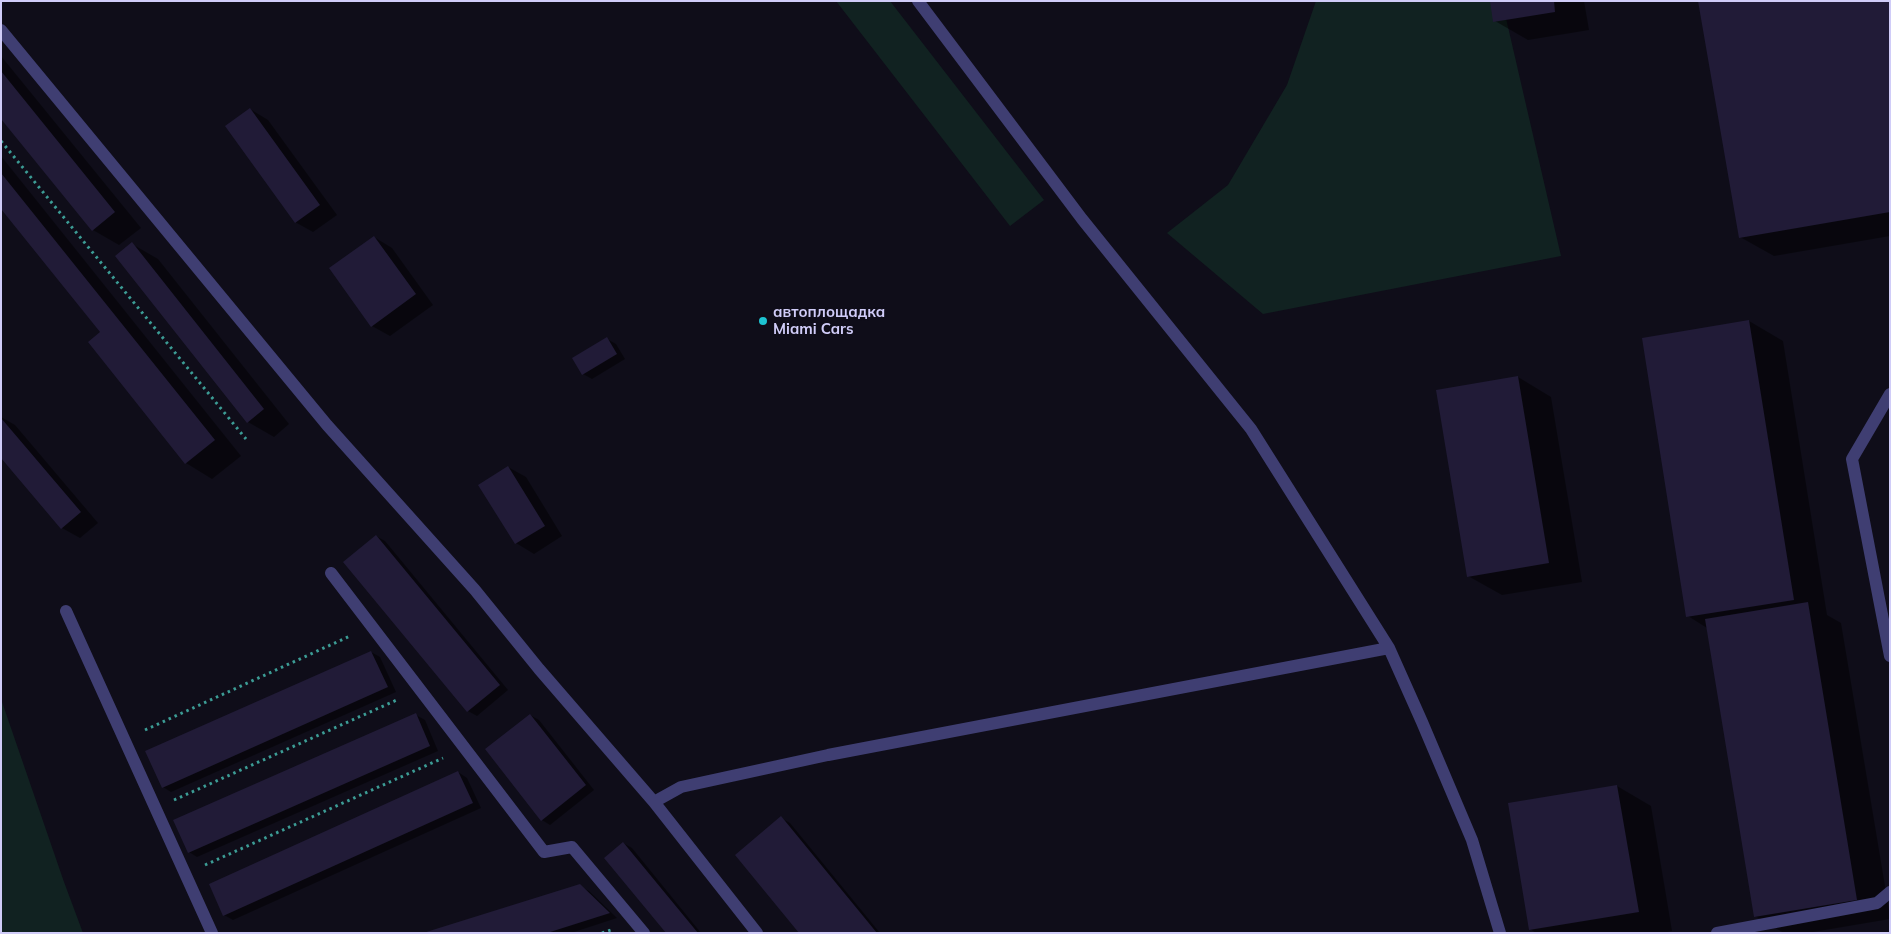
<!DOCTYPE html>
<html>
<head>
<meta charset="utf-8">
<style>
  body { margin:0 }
  #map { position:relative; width:1891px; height:934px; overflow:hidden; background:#0f0d19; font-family:Mulish,sans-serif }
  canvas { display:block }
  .frame { position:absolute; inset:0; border:2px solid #d0ccf8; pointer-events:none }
</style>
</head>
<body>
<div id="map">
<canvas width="1891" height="934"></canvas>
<div class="frame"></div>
</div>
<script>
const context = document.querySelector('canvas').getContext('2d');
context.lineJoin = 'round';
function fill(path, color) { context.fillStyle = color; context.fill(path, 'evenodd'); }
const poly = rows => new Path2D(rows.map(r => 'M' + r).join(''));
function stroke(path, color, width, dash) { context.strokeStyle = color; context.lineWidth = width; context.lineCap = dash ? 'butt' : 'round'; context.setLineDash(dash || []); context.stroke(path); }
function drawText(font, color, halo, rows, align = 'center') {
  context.font = font + ' Mulish,sans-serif'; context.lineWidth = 4; context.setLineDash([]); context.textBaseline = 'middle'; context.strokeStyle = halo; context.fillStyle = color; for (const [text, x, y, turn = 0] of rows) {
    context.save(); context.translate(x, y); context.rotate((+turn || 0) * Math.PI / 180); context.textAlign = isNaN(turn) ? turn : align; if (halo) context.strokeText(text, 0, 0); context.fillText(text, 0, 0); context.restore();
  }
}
fill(poly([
  [836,1,890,1,1044,200,1010,226],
  [1316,1,1502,1,1561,256,1263,314,1167,233,1228,185,1287,85],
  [1,699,64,882,83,933,1,933]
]), '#112221');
fill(poly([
  [1491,1,1584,1,1589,30,1528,40,1495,21],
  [1890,1,1890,236,1774,256,1740,237],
  [1,56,141,228,119,245,93,230,1,117],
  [250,109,268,120,337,215,313,232,295,222],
  [1,156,241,456,212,479,186,463,90,342,101,333,1,207],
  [374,237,392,248,433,305,390,336,372,326],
  [132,244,158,259,289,424,274,437,248,422],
  [1749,321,1783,341,1827,615,1841,623,1890,916,1890,919,1807,933,1784,933,1755,916,1707,628,1688,616],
  [607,339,616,344,625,359,592,379,583,374],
  [1518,377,1551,397,1582,582,1502,595,1468,576],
  [1,417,15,425,98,523,80,538,62,528,1,456],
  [508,467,526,477,562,536,534,554,516,543],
  [376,536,385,541,508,690,477,716,468,711],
  [371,652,380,657,396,692,171,792,163,787],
  [416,715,425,720,438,751,197,857,189,852],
  [530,715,539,720,594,790,550,825,542,820],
  [458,772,467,778,481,808,233,920,224,915],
  [1617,786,1651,806,1672,931,1663,933,1536,933,1530,929,1509,804],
  [781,818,790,823,880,933,800,933],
  [623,843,632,848,701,933,668,933],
  [579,886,589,891,617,918,571,933,426,933]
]), '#0007');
fill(poly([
  [1490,1,1554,1,1555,12,1493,22],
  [1698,1,1890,1,1890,212,1739,238],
  [1,71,115,212,92,231,1,119],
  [250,108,320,205,295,223,225,126],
  [1,173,215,440,185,464,88,342,100,332,1,209],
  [374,236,416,294,371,327,329,268],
  [132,242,264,409,247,423,115,256],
  [1749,320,1794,600,1686,617,1642,338],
  [607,337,617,354,582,375,572,358],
  [1518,376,1549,563,1467,577,1436,390],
  [1,418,81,512,61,529,1,458],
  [508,466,545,526,515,544,478,485],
  [376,535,500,685,467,712,343,562],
  [1808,602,1857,900,1754,917,1705,619],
  [371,651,388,687,162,788,145,751],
  [416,713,430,746,188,853,173,820],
  [530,714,586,785,541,821,485,749],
  [458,771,473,803,223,916,209,884],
  [1617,785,1639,912,1529,930,1508,803],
  [781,816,877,933,799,933,735,855],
  [623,842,698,933,666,933,604,858],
  [580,884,610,913,547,933,423,933]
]), '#211b37');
stroke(poly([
  [1,141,246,439],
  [145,730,350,636],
  [174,800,399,699],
  [205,865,443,758],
  [602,933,614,929]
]), '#3c9c95', 3, [2.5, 4]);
stroke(poly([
  [331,573,544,852,572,847,644,933],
  [66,611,212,933]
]), '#3f3e72', 12);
stroke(poly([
  [918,1,1082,219,1251,429,1389,648,1422,722,1472,840,1500,933],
  [1,30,327,425,475,590,539,669,654,802,757,933],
  [1890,394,1852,459,1890,656],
  [654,802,681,787,828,755,1389,648],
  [1717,933,1877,903,1890,892]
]), '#3f3e72', 12);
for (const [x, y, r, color] of [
  [763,321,5,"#1dc3d2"]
]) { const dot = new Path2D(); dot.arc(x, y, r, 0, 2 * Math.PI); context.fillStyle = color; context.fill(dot); stroke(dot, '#0f0d19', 2); }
drawText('bold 15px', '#d0ccf8', '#0f0d19', [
  ["автоплощадка",773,312],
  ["Miami Cars",773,329]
], 'left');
</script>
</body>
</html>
